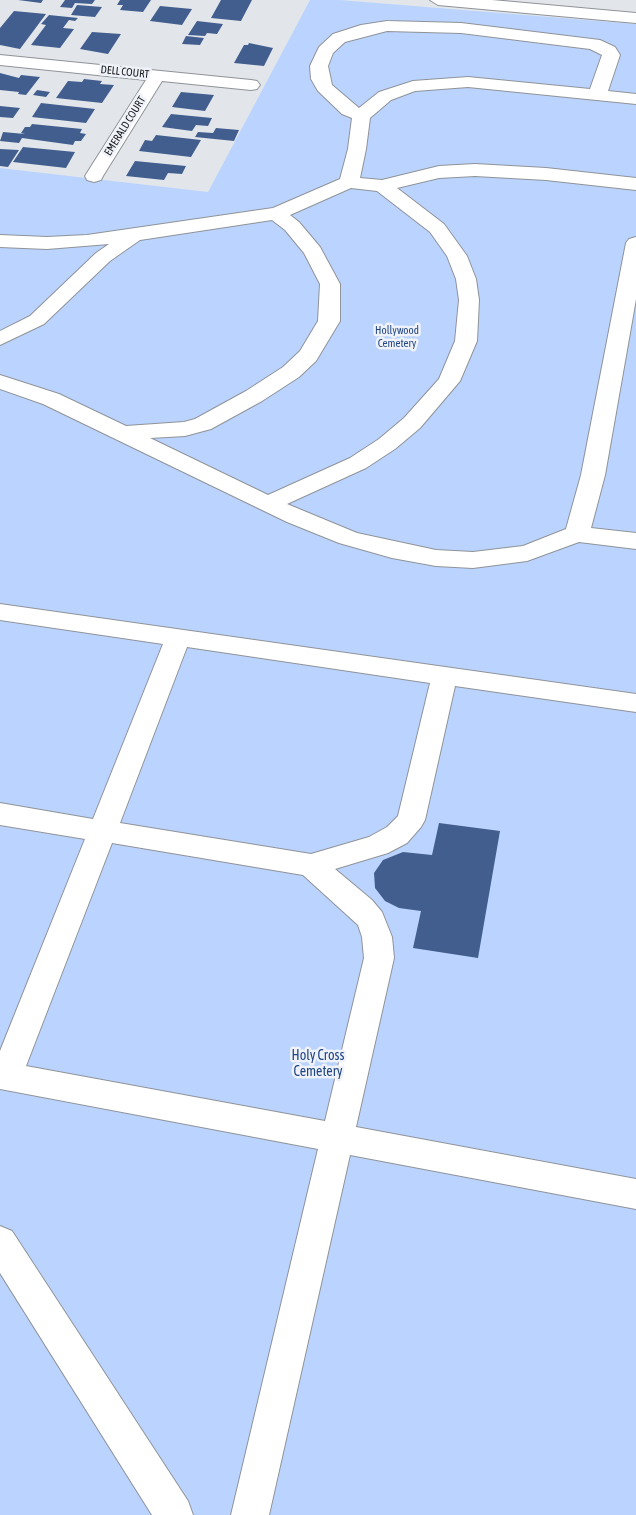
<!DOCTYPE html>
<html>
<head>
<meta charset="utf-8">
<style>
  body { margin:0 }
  canvas { display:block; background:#e2e6eb }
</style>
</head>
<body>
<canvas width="636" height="1515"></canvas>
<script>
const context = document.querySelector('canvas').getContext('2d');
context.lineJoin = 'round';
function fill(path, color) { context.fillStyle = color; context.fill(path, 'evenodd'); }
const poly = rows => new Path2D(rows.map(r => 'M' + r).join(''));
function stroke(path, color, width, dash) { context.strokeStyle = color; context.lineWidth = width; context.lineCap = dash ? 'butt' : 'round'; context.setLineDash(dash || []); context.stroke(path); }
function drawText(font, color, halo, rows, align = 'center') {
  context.font = font + ' "Asap Condensed",sans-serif'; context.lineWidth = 5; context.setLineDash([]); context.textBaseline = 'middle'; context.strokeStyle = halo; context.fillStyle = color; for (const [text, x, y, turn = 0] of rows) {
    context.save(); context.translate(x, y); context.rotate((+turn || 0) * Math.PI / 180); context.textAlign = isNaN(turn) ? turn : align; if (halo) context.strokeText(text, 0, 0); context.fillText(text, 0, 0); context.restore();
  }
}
fill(poly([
  [310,0,340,0,636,24,636,1515,0,1515,0,168,208,192]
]), '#bbd4ff');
fill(poly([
  [18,0,43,0,41,3],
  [65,0,95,0,92,4,75,3,72,8,60,7],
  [120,0,151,0,143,12,120,10,123,5,117,5],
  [221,0,252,0,241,21,211,18],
  [77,5,102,7,95,17,71,15],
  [160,6,192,9,182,25,150,21],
  [14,11,46,14,20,49,0,45,0,28],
  [49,15,78,18,75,21,69,20,63,28,74,29,60,48,31,45,46,25,41,24],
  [197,21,223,24,217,34,207,33,205,36,188,35],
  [92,32,121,34,108,54,80,49],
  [186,36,204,38,200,45,182,44],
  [249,43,273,48,264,66,234,63,244,45,248,45],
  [0,73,19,78,21,75,40,77,26,95,18,94,19,92,0,90],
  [84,79,102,81,100,84,114,85,102,103,56,98,68,81,82,82],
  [37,90,50,92,46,97,33,95],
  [181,92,214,95,205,111,172,107],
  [41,103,95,109,86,123,32,117],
  [0,106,20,108,13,118,0,117],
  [171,114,212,118,208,126,196,125,192,131,162,127],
  [32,124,82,129,80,133,86,134,81,141,75,141,73,145,22,138,19,143,0,141,3,132,25,134,21,133,25,127,30,127],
  [216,128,239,130,234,141,195,137,198,132,213,133],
  [156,135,201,140,191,157,139,151,145,140,152,141],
  [23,147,75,152,66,168,13,162],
  [0,149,19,150,8,167,0,166],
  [135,161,186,166,182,174,168,173,164,180,126,176],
  [439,823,500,831,478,958,413,948,421,911,399,908,385,901,375,888,374,873,383,860,403,852,432,855]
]), '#425e8e');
const minor = poly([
  [430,0,492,0,636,13,636,23,438,5,430,0],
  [387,21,461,23,600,40,615,47,620,55,608,91,636,94,636,104,468,87,415,91,391,100,370,118,366,149,360,178,382,180,439,166,475,164,546,168,636,178,636,190,546,180,475,176,439,178,397,188,444,224,467,256,476,279,479,300,477,341,460,381,420,428,395,449,366,468,287,504,357,533,436,550,473,552,523,546,566,529,581,475,626,243,629,239,636,237,636,299,605,475,591,528,636,533,636,549,579,542,527,561,473,568,436,566,392,558,339,543,287,522,43,404,0,389,0,375,59,394,126,426,184,422,195,419,246,391,283,367,300,351,318,321,320,284,304,253,285,230,272,220,140,240,110,261,44,324,0,345,0,331,30,316,96,253,109,244,47,249,0,247,0,235,47,237,87,235,273,208,340,179,348,149,352,118,342,114,318,91,311,79,310,66,319,47,333,34,361,25,387,21],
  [387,31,461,33,590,49,602,55,590,89,468,77,413,81,379,92,359,108,332,85,328,66,333,53,345,42,387,31],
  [351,188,377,191,430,232,447,256,456,279,459,300,455,341,439,379,404,418,379,439,350,458,268,495,150,438,185,436,211,429,262,401,299,377,316,361,340,321,340,284,320,247,299,222,290,215,351,188],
  [0,55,251,80,257,81,260,85,257,89,251,90,162,81,103,176,101,180,94,182,87,180,85,176,146,80,0,65,0,55],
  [0,604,636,694,636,712,455,686,425,820,421,827,407,843,388,853,335,869,372,900,382,912,392,937,394,958,356,1127,636,1179,636,1209,350,1155,269,1515,231,1515,318,1149,0,1089,0,1051,85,839,0,825,0,803,93,819,163,644,0,620,0,604],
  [187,647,430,683,398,816,387,827,369,837,311,854,120,823,187,647],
  [112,843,303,875,358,925,362,937,364,958,325,1121,26,1066,112,843],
  [0,1226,12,1231,188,1501,193,1515,152,1515,0,1273,0,1226]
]);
stroke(minor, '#8f9398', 2);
fill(minor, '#fff');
drawText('11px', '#161719', '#eff3f9', [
  ["DELL COURT",125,72,6],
  ["EMERALD COURT",125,126,-58]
]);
drawText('11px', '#214686', '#eff3f9', [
  ["Hollywood",397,331],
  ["Cemetery",397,344]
]);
drawText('14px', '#214686', '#eff3f9', [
  ["Holy Cross",318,1056],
  ["Cemetery",318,1072]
]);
</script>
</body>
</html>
